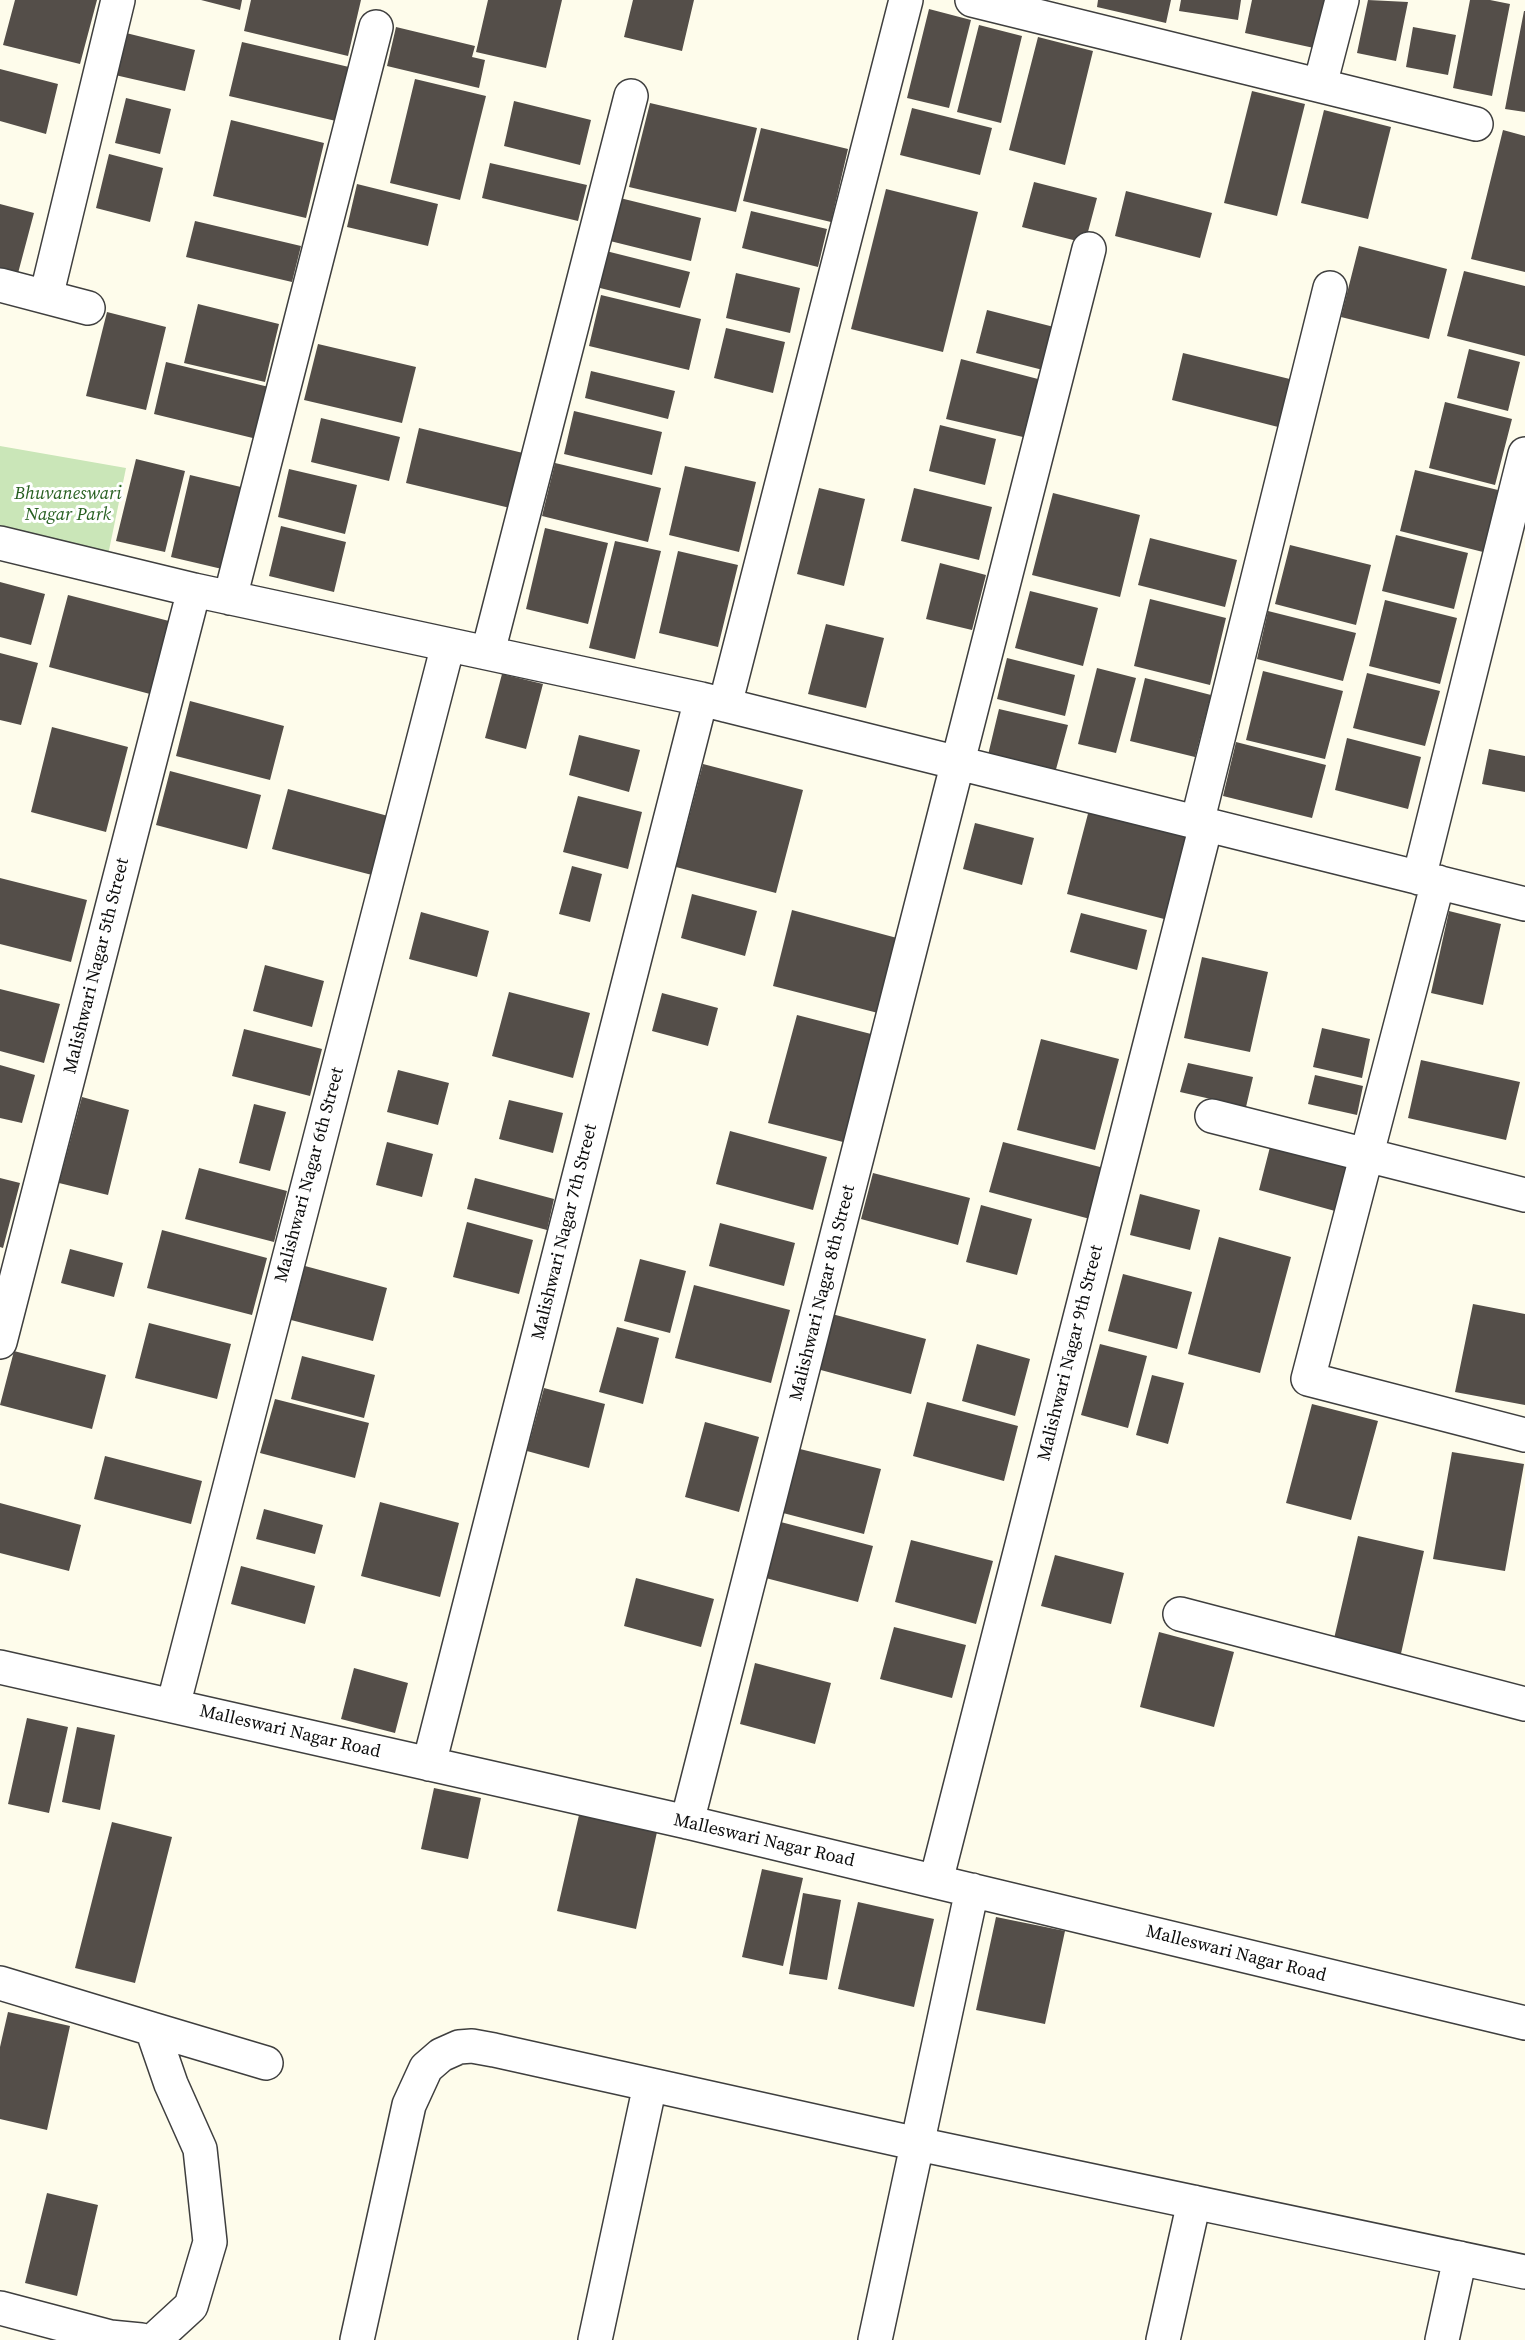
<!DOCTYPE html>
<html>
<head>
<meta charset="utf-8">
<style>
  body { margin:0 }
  canvas { display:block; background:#fefceb }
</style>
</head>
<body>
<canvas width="1525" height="2340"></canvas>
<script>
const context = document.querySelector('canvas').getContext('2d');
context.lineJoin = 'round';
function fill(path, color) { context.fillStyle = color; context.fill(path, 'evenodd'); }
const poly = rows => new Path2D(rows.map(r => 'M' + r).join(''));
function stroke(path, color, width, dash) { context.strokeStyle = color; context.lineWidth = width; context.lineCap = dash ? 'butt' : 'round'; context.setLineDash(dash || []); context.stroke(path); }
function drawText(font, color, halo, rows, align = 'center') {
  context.font = font + ' "Source Serif 4",serif'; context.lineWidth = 6; context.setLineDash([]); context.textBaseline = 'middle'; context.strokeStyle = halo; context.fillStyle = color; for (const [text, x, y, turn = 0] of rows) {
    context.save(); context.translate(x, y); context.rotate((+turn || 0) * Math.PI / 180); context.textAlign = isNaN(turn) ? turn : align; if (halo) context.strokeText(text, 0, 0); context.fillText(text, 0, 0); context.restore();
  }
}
fill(poly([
  [0,446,126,468,107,560,0,534]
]), '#cae6b8');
fill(poly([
  [15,0,97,0,80,64,3,45],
  [201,0,242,0,240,10],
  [251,0,361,0,348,56,244,31],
  [488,0,562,0,546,68,476,52],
  [633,0,694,0,682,51,624,37],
  [1098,0,1171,0,1166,23,1097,7],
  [1181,0,1241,0,1238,20,1179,11],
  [1252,0,1325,0,1314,48,1245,33],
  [1368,0,1408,2,1396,61,1357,53],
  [1470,0,1490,0,1510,4,1492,96,1453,88],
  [929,9,971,20,949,108,907,98],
  [1524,11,1525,11,1525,112,1505,109],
  [979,25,1022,36,1001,123,957,112],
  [396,27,475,46,472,57,485,60,479,88,387,66],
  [1413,27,1456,35,1448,75,1406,67],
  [126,33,195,50,185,91,115,75],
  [1038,37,1093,51,1065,165,1009,150],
  [242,42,349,67,336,121,229,96],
  [0,69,58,84,46,134,0,121],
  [415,79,486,96,460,200,390,183],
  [1252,91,1305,104,1277,216,1224,203],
  [126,98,171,109,160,154,115,143],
  [514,101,591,120,580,165,504,146],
  [650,103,757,128,736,212,629,187],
  [912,108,992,128,980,175,900,155],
  [1324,110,1391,127,1368,219,1301,203],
  [231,120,324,143,306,218,213,196],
  [761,128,848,149,831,222,743,201],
  [1503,130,1525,136,1525,272,1471,259],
  [109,154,163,168,150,222,96,208],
  [490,163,587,185,578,221,482,198],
  [1034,182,1097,198,1085,243,1022,227],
  [357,184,438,204,428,246,347,227],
  [886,189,978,212,943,352,851,329],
  [1126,191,1212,213,1200,258,1115,236],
  [620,198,701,218,691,261,610,241],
  [0,204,34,213,17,277,0,272],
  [751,211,827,229,818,267,742,248],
  [195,221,301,246,292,282,186,257],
  [1359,246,1447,269,1429,339,1341,317],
  [606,251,690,272,680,308,596,287],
  [1464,271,1525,286,1525,356,1447,336],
  [736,273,800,288,790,333,726,318],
  [601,295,701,319,689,370,589,346],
  [198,304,279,324,265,382,184,363],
  [987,310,1054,327,1043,370,976,353],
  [107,312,166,327,146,410,86,396],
  [726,328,785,342,773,393,714,378],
  [318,344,416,367,402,423,304,400],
  [1469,349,1520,362,1508,411,1457,398],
  [1183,353,1298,381,1286,429,1172,400],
  [961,359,1038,379,1023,437,946,419],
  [166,362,273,388,261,440,154,414],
  [591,371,675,391,668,419,585,398],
  [1445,402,1512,419,1495,485,1429,468],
  [574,411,662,432,652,475,564,454],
  [321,418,400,437,389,481,311,462],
  [940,425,996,439,985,485,929,471],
  [419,428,523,453,510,508,406,483],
  [136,459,185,471,165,552,116,541],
  [555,463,661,488,648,542,542,516],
  [685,466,756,482,739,552,669,535],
  [289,469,357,485,345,534,278,517],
  [1415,470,1498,490,1483,552,1400,531],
  [190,475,241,487,222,569,171,557],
  [819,488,865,499,844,586,797,574],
  [914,488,992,507,979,560,901,541],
  [1053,493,1140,515,1120,597,1032,575],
  [281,526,346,542,334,592,269,576],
  [545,528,608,543,588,624,526,609],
  [1396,535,1468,553,1454,609,1382,591],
  [1150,538,1237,560,1225,607,1138,585],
  [615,541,661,551,635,659,589,648],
  [1290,545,1371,565,1356,625,1275,604],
  [678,551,738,565,718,647,659,633],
  [940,563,986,575,972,630,926,619],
  [0,582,45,594,31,645,0,637],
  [1030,591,1098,608,1083,666,1015,648],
  [68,595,169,621,150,694,49,667],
  [1150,599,1226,618,1210,685,1134,666],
  [1385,600,1457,618,1440,684,1369,666],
  [1268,611,1356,633,1343,681,1257,659],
  [826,624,884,638,866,708,808,694],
  [0,653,38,663,21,725,0,720],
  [1007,658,1075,675,1065,716,997,699],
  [1097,668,1136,678,1116,753,1078,744],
  [1263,671,1343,691,1325,759,1246,740],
  [1367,673,1440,691,1425,746,1353,728],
  [502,674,543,684,526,749,485,738],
  [1145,678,1211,695,1195,757,1130,741],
  [190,701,284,726,270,780,176,756],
  [999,709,1068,725,1055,773,988,755],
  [52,727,128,747,106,832,31,812],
  [579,735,640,750,629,792,569,775],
  [1347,738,1421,757,1408,809,1335,790],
  [1236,742,1326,765,1312,818,1223,796],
  [1489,749,1525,756,1525,792,1482,784],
  [703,764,803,790,776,893,676,867],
  [170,771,261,795,247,849,156,825],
  [288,789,388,816,372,875,272,849],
  [578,796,642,812,628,869,563,852],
  [1090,806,1190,833,1168,920,1067,894],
  [975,823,1034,838,1022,885,963,869],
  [572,866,602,874,590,922,559,914],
  [0,878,87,900,71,962,0,944],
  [692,894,757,911,745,956,681,938],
  [792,910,897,938,878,1013,773,986],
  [1449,911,1501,924,1483,1005,1431,993],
  [421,912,489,931,477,977,409,959],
  [1081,913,1147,930,1137,970,1070,952],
  [1202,957,1268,972,1250,1052,1184,1038],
  [265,965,324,981,312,1027,253,1011],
  [0,989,60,1004,44,1063,0,1051],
  [509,992,590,1013,573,1078,492,1056],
  [662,993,718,1008,708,1046,652,1031],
  [797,1015,875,1035,847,1143,768,1123],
  [1322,1028,1370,1039,1362,1078,1313,1067],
  [244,1029,322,1049,310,1096,232,1076],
  [1041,1039,1119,1059,1095,1150,1017,1130],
  [1421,1060,1520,1082,1506,1140,1408,1118],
  [1188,1063,1253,1077,1246,1107,1180,1092],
  [0,1065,35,1075,22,1123,0,1118],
  [398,1070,449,1083,438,1125,387,1112],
  [1315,1075,1363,1086,1357,1115,1308,1104],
  [82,1097,129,1110,108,1195,59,1183],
  [509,1100,563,1113,553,1153,499,1139],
  [254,1104,286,1112,270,1171,239,1163],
  [730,1131,827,1157,813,1210,716,1184],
  [387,1142,433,1154,422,1197,376,1185],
  [1003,1142,1104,1168,1090,1219,989,1192],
  [1270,1147,1347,1167,1335,1211,1259,1190],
  [199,1168,287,1191,274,1242,185,1219],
  [873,1173,970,1198,958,1245,861,1219],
  [0,1178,20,1183,3,1248,0,1247],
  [475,1178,554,1199,547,1230,467,1209],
  [1140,1194,1200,1210,1190,1250,1130,1235],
  [981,1205,1032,1219,1017,1275,966,1262],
  [467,1222,533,1240,519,1294,453,1277],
  [720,1223,795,1243,784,1286,709,1266],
  [162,1230,267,1258,252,1315,147,1288],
  [1219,1237,1291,1257,1260,1373,1188,1354],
  [70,1249,123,1263,114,1297,61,1283],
  [640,1259,686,1271,670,1333,624,1321],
  [305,1266,387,1288,373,1341,291,1320],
  [1123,1274,1192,1292,1177,1349,1108,1331],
  [694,1285,790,1310,771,1383,675,1358],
  [1473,1304,1525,1314,1525,1405,1455,1392],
  [832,1314,926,1339,911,1394,817,1369],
  [149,1323,231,1344,217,1399,135,1378],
  [617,1327,659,1338,643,1404,599,1392],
  [977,1344,1030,1359,1015,1416,962,1401],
  [1100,1344,1147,1356,1128,1428,1081,1415],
  [14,1351,106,1375,92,1429,0,1405],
  [302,1356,375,1375,364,1418,291,1399],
  [1152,1375,1184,1383,1168,1444,1136,1435],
  [544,1388,605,1404,589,1468,527,1451],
  [275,1399,369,1423,355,1478,260,1453],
  [927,1402,1018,1426,1004,1481,913,1456],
  [1312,1404,1378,1421,1351,1520,1286,1503],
  [705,1422,759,1437,739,1512,685,1497],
  [800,1449,881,1469,864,1534,783,1513],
  [1452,1452,1524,1464,1505,1571,1433,1559],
  [105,1456,202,1481,191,1524,94,1499],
  [380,1502,459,1523,440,1597,361,1576],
  [0,1503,81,1525,69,1571,0,1553],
  [264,1509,323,1525,315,1554,256,1539],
  [773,1520,873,1546,858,1602,758,1576],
  [1358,1536,1424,1551,1400,1658,1333,1643],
  [911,1540,993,1561,976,1624,895,1602],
  [1055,1555,1124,1573,1111,1624,1041,1606],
  [241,1566,315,1586,305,1624,231,1604],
  [636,1578,714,1599,701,1647,624,1626],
  [894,1627,966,1645,952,1698,880,1679],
  [1159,1632,1234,1652,1214,1727,1140,1707],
  [755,1663,831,1683,815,1744,740,1724],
  [354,1668,408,1683,395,1733,341,1719],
  [27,1718,68,1727,49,1813,8,1804],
  [77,1727,115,1735,100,1810,62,1802],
  [434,1788,481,1798,468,1859,421,1849],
  [579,1815,657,1832,636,1929,557,1911],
  [112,1822,172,1837,135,1983,75,1968],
  [762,1869,803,1878,783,1966,742,1957],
  [803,1893,841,1900,827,1980,789,1974],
  [858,1902,934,1919,914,2007,838,1989],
  [996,1917,1065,1931,1045,2024,976,2010],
  [8,2012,70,2026,47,2130,0,2119,0,2047],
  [47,2193,98,2205,77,2296,25,2283]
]), '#544e49');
const minor = poly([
  [972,0,1476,124],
  [1320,85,1342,0],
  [0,285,88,308],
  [46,297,118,0],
  [0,543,194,590,701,699,1525,904],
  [230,598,376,27],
  [488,652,631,96],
  [725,705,906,0],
  [1197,823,1330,288],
  [1419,878,1525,454],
  [1438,882,1308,1379,1525,1435],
  [1212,1116,1525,1195],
  [0,1342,194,590],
  [1180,1614,1525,1704],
  [0,1667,687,1822,1525,2023],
  [173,1706,448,645],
  [429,1764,701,699],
  [687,1822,1089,249],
  [936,1881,1206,825],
  [0,1983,152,2029,171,2084,200,2149,210,2242,191,2306,154,2340],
  [152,2029,266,2063],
  [0,2308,110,2337,141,2340],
  [357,2340,409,2105,426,2068,441,2055,459,2047,472,2046,494,2050,918,2144,1525,2272],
  [595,2340,650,2085],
  [875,2340,972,1890],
  [1163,2340,1194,2202],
  [1442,2340,1460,2258]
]);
stroke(minor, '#3f3f3f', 36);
stroke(minor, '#fff', 33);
drawText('italic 18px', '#265f20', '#fff', [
  ["Bhuvaneswari",68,494],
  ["Nagar Park",68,515]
]);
drawText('18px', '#0c0c0c', '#fff', [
  ["Malishwari Nagar 5th Street",97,966,-76],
  ["Malishwari Nagar 6th Street",310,1175,-75],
  ["Malishwari Nagar 7th Street",565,1232,-76],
  ["Malishwari Nagar 8th Street",823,1293,-76],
  ["Malishwari Nagar 9th Street",1071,1353,-76],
  ["Malleswari Nagar Road",290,1732,13],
  ["Malleswari Nagar Road",764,1841,13],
  ["Malleswari Nagar Road",1236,1954,14]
]);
</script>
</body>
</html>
